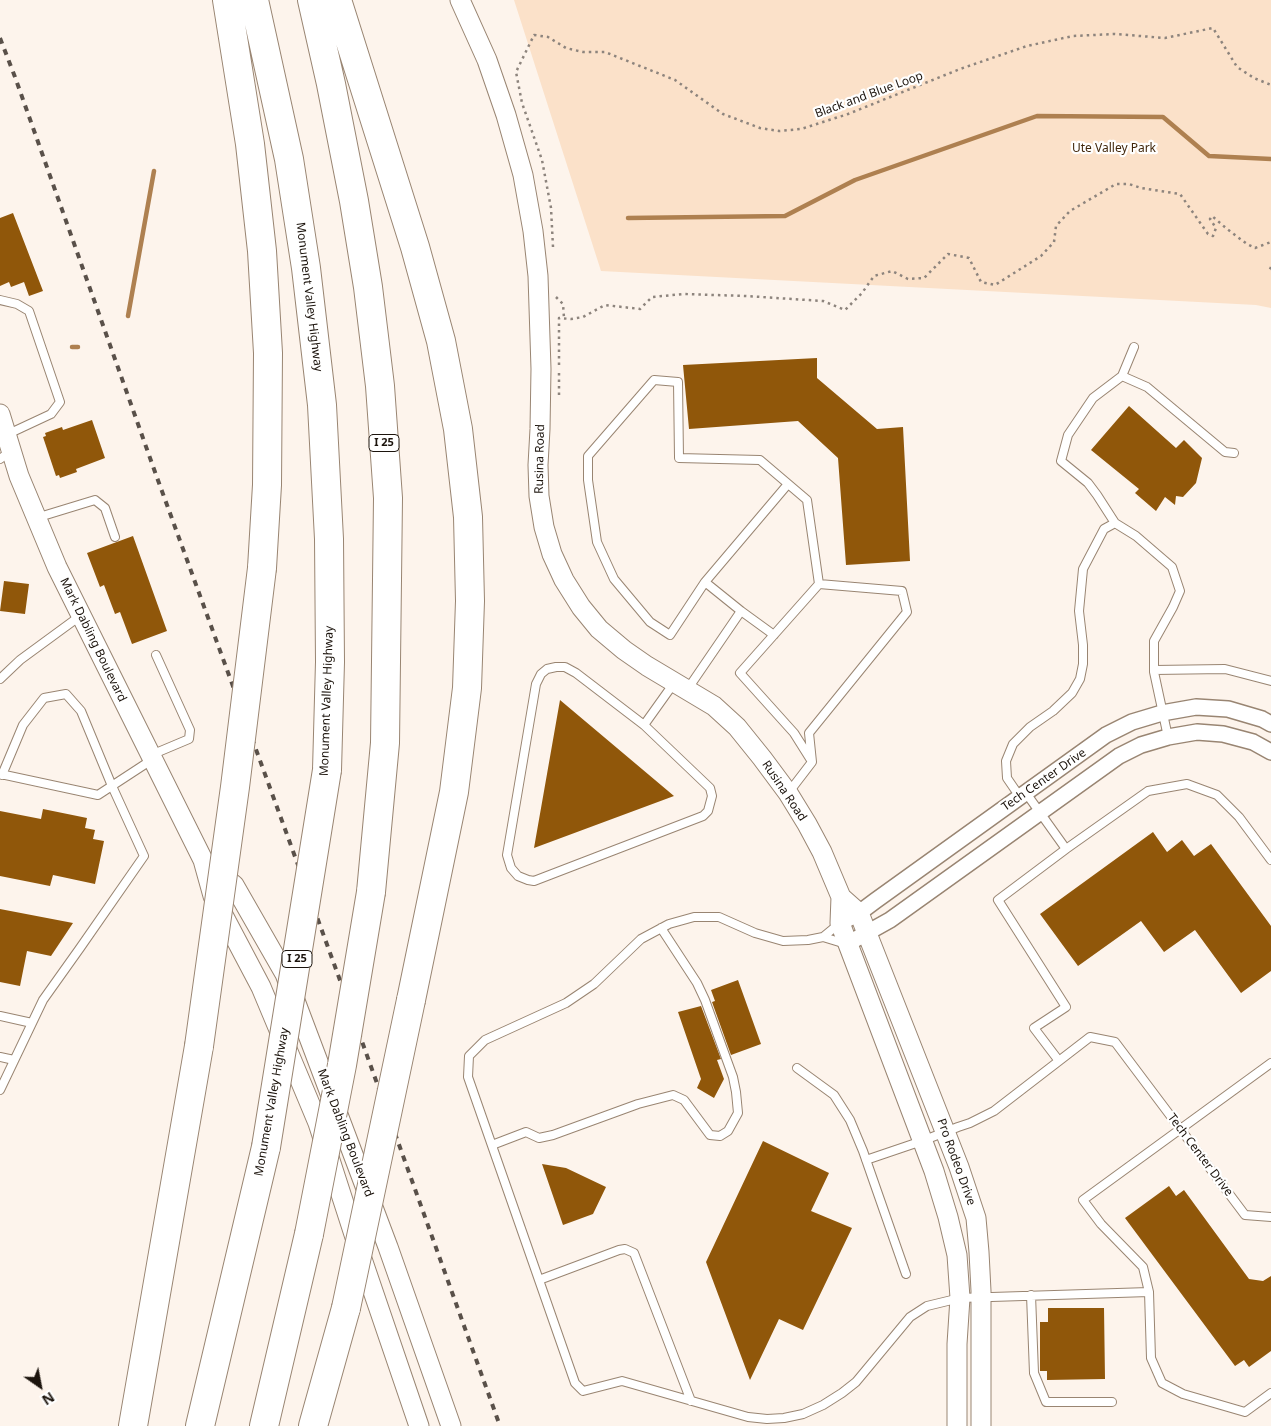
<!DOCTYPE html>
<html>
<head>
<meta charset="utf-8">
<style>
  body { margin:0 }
  #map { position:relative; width:1271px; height:1426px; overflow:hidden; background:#fdf4ec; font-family:"Noto Sans",sans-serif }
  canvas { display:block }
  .north { position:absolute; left:15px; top:1361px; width:50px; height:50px; -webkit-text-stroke:4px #fff; paint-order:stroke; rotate:147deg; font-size:14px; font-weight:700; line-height:20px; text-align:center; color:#1c140d }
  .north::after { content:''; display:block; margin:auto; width:18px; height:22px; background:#1c140d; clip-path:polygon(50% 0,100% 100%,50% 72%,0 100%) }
</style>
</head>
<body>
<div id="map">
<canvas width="1271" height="1426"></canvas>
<div class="north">N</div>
</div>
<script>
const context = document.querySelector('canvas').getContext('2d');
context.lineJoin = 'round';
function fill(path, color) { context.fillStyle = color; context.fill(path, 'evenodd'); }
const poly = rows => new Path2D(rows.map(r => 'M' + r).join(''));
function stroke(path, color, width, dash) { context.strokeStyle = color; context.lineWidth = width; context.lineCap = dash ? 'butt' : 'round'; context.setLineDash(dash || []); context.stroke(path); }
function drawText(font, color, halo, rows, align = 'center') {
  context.font = font + ' "Noto Sans",sans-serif'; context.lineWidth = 4.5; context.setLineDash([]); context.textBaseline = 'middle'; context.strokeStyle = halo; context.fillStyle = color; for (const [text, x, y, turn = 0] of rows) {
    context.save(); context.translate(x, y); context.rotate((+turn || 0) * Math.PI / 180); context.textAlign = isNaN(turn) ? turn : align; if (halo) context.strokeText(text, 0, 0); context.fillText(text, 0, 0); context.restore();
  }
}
fill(poly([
  [514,0,1271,0,1271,308,1256,305,601,271]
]), '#fbe1c9');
stroke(poly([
  [628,218,785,216,855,180,1037,116,1163,117,1209,156,1271,159],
  [128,316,154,171],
  [72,347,78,347]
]), '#ae8050', 4.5);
fill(poly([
  [13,213,43,291,29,296,24,282,11,287,9,282,0,286,0,218],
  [817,358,817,378,877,429,903,427,910,561,846,565,838,458,798,421,689,429,683,365],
  [1129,406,1176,448,1184,440,1202,458,1196,483,1183,497,1176,496,1175,505,1165,497,1156,511,1135,493,1139,489,1091,450],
  [92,420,105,458,76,469,77,472,60,478,59,475,56,476,43,437,46,436,45,433,62,427,63,430],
  [133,536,167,631,132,644,120,612,115,614,104,585,100,587,87,553],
  [4,581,29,584,25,614,0,611],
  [560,700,674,796,534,848],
  [43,809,87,818,85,828,95,830,93,839,104,841,95,884,53,875,50,886,0,876,0,811,41,819],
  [1153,832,1167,852,1182,840,1194,856,1211,844,1271,926,1271,971,1241,993,1195,930,1164,952,1141,921,1078,966,1040,914],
  [0,909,73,923,51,956,27,951,20,986,0,982],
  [738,980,761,1044,731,1055,712,1002,715,1001,711,990],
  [701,1006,721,1059,717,1060,724,1079,714,1098,697,1088,701,1079,678,1012],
  [763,1141,829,1173,811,1211,852,1228,803,1330,779,1319,750,1380,706,1262],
  [542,1164,566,1168,606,1187,593,1214,563,1225],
  [1169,1186,1176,1196,1184,1190,1249,1279,1263,1281,1271,1276,1271,1351,1249,1367,1244,1360,1235,1366,1125,1218],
  [1048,1308,1104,1308,1105,1379,1047,1380,1047,1371,1040,1371,1040,1322,1048,1322]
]), '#90570a');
const service = poly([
  [0,300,17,304,29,311,60,402,51,414,6,435],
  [1134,347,1122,376,1093,398,1068,435,1061,461,1088,483,1097,495,1115,523,1136,536,1172,567,1180,591,1173,607,1154,641,1154,672,1168,737],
  [1122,376,1147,387,1225,452,1234,453],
  [0,459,11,451],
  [36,518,95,500,105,508,115,537],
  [705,582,788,484],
  [741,611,774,635],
  [1154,670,1225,669,1271,681],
  [0,679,20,660,80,616],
  [687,690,741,611,705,582,670,635,650,622,614,579,597,542,588,480,588,456,654,380,678,382,679,458,760,460,807,500,819,584,902,591,907,612,809,733,812,762,789,792],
  [644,725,576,673,565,667,556,667,547,669,541,674,536,684,507,855,511,868,518,876,528,880,534,881,703,816,708,811,712,796,710,788,644,725,674,683],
  [151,755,189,739,190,730,156,655],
  [811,760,794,733,740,673,819,584],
  [0,774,98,795,153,759],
  [1026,793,1066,849],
  [1020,797,1007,778,1006,761,1013,744,1030,727,1053,711,1072,693,1080,679,1083,664,1083,645,1079,611,1083,569,1104,529,1115,523],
  [840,923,823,937,846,944],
  [823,937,808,940,783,941,755,933,719,917,694,917,669,924,641,939,594,984,566,1003,485,1040,469,1056,468,1077,575,1383,583,1391,622,1381,748,1417,767,1419,784,1418,803,1414,823,1405,842,1393,856,1382,910,1317,927,1306,960,1298,1149,1292,1151,1358,1162,1383,1183,1394,1245,1412,1271,1393],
  [0,1016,32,1023],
  [0,1057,14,1060],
  [1059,1061,1034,1028,1066,1007,998,900,1066,849,1148,791,1187,784,1217,795,1239,817,1271,860],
  [797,1068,834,1095,850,1120,863,1151,906,1274],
  [0,1090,43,1000,80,948,144,856,112,786,81,711,66,694,44,698,23,725,2,775],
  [492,1145,526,1132,539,1138,553,1135,638,1104,673,1095,684,1100,710,1135,720,1136,728,1131,738,1113,736,1092,733,1077,705,1000,697,983,661,928],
  [866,1160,922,1141,958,1127,970,1123,994,1111,1090,1037,1115,1042,1245,1215,1271,1217],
  [539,1280,619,1250,625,1249,634,1253,691,1401],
  [1149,1292,1143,1267,1101,1224,1083,1200,1271,1063],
  [1031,1295,1034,1373,1046,1402,1112,1402]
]);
const minor = poly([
  [840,923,859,913,875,901,1106,735,1132,722,1162,713,1196,707,1228,709,1262,719,1271,724],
  [847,944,890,920,1119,756,1141,745,1168,737,1197,732,1223,734,1253,742,1271,752]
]);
const tertiary = poly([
  [460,0,487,60,506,115,523,175,533,231,538,276,541,369,540,429,538,465,539,496,544,527,552,554,564,580,581,607,599,629,624,650,647,666,714,706,737,727,762,758,788,793,807,824,822,852,841,897,859,913,959,1167,976,1218,979,1252,981,1291,981,1426],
  [0,414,19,476,57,567,203,860,213,896,261,987,318,1123,361,1256,419,1426],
  [217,871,234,885,285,974,388,1247,451,1426],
  [841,897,840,923,934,1171,948,1217,957,1255,960,1298,957,1344,957,1426]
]);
const motorway = poly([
  [227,0,250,144,262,251,268,353,267,485,262,568],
  [254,0,289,159,306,268,322,405,329,539,330,662,327,770],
  [312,0,331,84,354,201,368,287,380,386,388,498,385,743,371,892],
  [337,0,415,247,441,341,458,429,468,517,470,601,467,688,454,792,411,1000],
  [133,1426,199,1046],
  [200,1426,266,1147],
  [264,1426,309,1234],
  [313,1426,346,1308]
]);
stroke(service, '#998572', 10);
stroke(minor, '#998572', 18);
stroke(tertiary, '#998572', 21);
stroke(motorway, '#998572', 30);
stroke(poly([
  [553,247,551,208,542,160,522,103,516,72,534,35,548,37,566,48,583,52,605,52,675,80,723,114,760,128,779,131,801,129,848,114,960,69,1027,46,1073,36,1115,34,1165,38,1213,28,1237,67,1254,78,1271,85],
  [1271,267,1269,271,1271,270],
  [556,297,563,304,564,318],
  [559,365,559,318,571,319,583,317,605,305,640,309,652,297,684,294,746,296,823,301,845,310,862,293,874,276,892,271,908,279,924,278,948,254,969,258,981,282,995,285,1041,256,1054,242,1056,226,1070,211,1116,184,1129,184,1141,188,1180,194,1208,234,1213,236,1216,228,1210,219,1212,216,1227,229,1247,244,1255,248,1271,242],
  [559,373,559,395]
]), '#8d847d', 2.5, [2.5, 4]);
stroke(service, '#fff', 8);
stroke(minor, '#fff', 15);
stroke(tertiary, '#fff', 19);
stroke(motorway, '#fff', 28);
stroke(poly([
  [0,38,15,77,155,472,341,983,500,1426]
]), '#595049', 4, [6, 6]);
const motorwayBridge = poly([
  [199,1046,235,787,262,568],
  [266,1147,327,770],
  [309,1234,342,1065,371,892],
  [346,1308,411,1000]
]);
stroke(motorwayBridge, '#998572', 30, []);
stroke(motorwayBridge, '#fff', 28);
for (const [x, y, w] of [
  [384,443,30],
  [297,959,30]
]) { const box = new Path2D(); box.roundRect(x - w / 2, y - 8.5, w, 17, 4); context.fillStyle = '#fff'; context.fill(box); stroke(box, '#1c140d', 1); }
drawText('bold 11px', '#1c140d', null, [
  ["I 25",384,443],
  ["I 25",297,959]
]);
drawText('12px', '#1c140d', '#fff', [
  ["Black and Blue Loop",869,95,-20],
  ["Monument Valley Highway",309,297,83],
  ["Rusina Road",540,459,-89],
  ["Mark Dabling Boulevard",93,640,64],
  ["Monument Valley Highway",327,701,-88],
  ["Tech Center Drive",1044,780,-35],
  ["Rusina Road",784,791,56],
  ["Monument Valley Highway",272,1102,-80],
  ["Mark Dabling Boulevard",345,1133,69],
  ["Tech Center Drive",1200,1155,53],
  ["Pro Rodeo Drive",956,1162,70]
]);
drawText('12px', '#41270b', '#fff', [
  ["Ute Valley Park",1114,149]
]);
</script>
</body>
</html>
